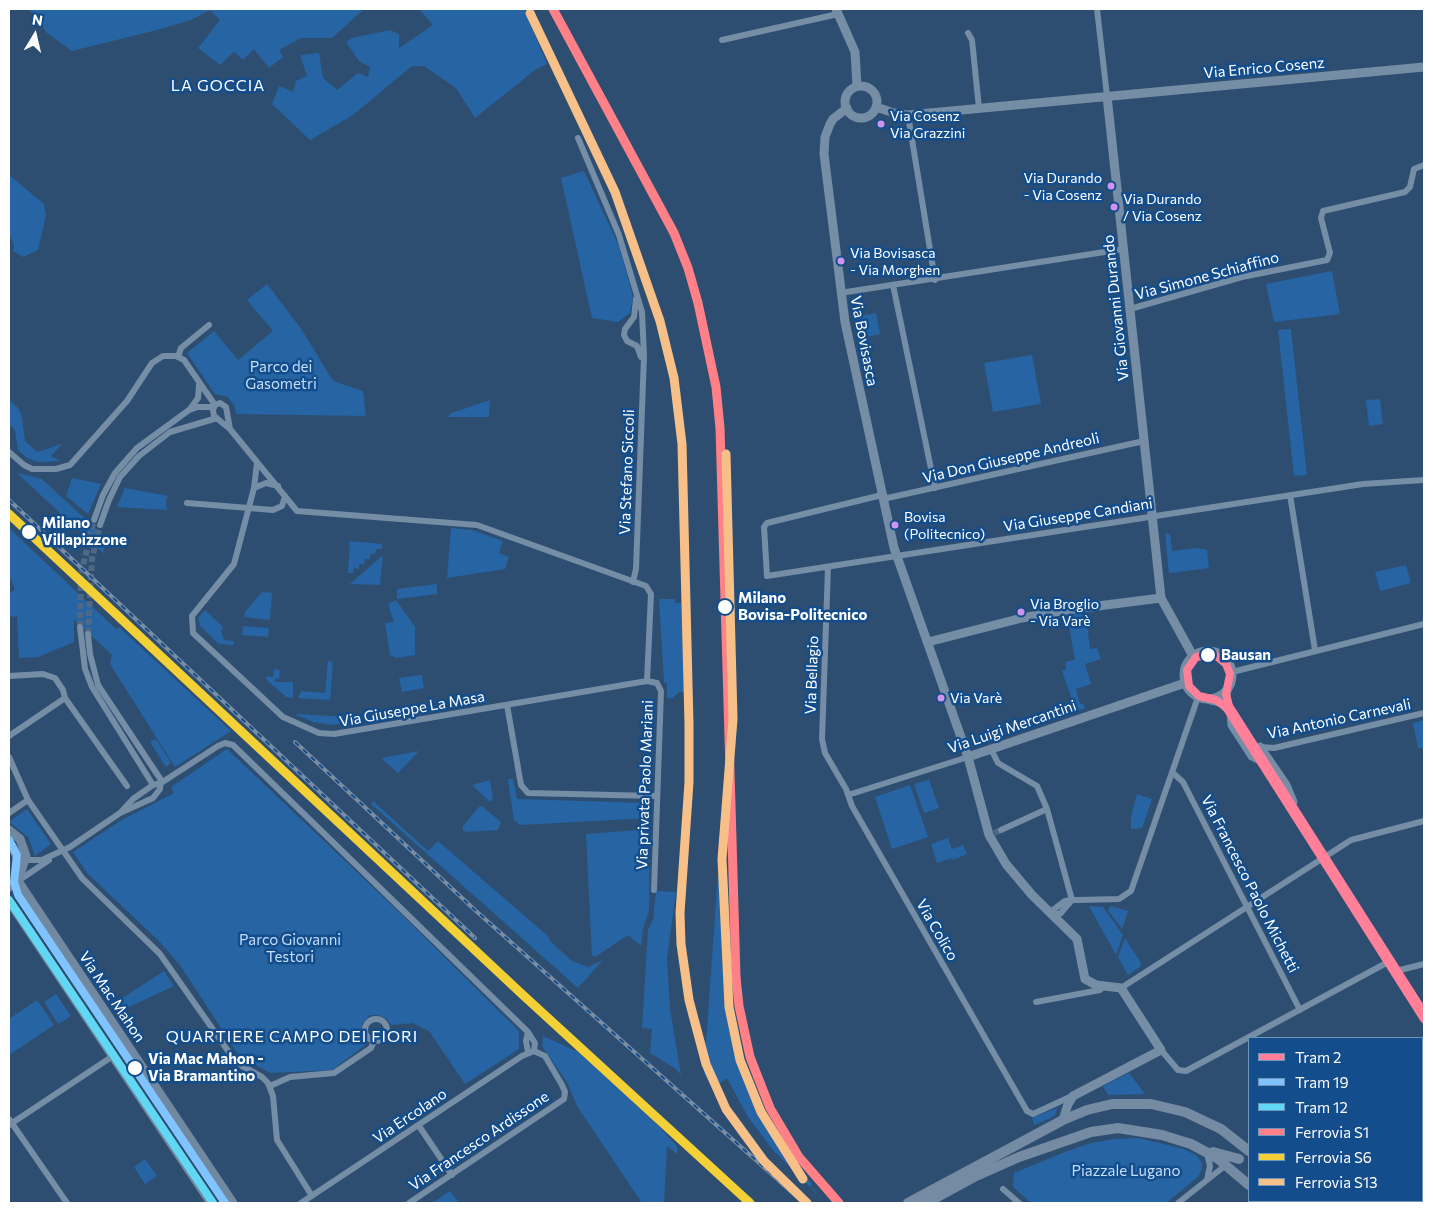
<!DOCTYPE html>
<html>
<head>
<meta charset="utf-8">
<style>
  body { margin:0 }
  #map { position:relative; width:1433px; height:1212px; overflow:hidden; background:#2e4e71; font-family:Commissioner,sans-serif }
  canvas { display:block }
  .frame { position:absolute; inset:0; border:10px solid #fff; pointer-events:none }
  .legend { position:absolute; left:1248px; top:1037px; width:175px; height:165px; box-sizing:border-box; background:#134d8c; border:1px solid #7194ba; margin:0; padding:6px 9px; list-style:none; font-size:15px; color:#fff }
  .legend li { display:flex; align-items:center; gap:10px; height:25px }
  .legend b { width:25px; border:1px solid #7194ba }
  .north { position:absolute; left:10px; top:10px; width:50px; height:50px; -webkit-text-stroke:4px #134d8c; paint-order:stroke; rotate:9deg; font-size:14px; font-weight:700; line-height:20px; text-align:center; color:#fff }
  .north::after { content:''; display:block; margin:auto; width:18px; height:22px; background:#fff; clip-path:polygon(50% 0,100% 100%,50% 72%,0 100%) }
</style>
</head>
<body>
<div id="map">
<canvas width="1433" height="1212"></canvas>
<div class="frame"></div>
<ul class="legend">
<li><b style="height:6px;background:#ff8098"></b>Tram 2</li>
<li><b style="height:6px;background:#80c4ff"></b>Tram 19</li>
<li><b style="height:6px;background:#60d8f3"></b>Tram 12</li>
<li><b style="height:6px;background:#ff8087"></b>Ferrovia S1</li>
<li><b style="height:6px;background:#f3d035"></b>Ferrovia S6</li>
<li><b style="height:6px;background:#f6c088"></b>Ferrovia S13</li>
</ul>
<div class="north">N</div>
</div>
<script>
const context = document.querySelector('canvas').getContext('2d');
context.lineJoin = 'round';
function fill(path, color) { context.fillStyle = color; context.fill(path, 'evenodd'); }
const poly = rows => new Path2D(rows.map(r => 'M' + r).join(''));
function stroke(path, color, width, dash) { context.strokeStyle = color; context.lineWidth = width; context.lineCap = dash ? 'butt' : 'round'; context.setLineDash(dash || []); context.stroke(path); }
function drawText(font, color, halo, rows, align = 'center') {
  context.font = font + ' Commissioner,sans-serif'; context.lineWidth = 5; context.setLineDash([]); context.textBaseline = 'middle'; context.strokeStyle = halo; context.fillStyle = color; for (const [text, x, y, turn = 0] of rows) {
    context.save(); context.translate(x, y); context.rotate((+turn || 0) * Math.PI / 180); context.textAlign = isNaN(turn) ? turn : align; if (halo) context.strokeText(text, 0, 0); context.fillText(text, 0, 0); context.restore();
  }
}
fill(poly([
  [29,9,364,9,332,38,301,38,279,50,283,57,269,68,254,49,243,60,234,52,220,65,198,48,220,20,210,10,191,20,157,30,72,51,47,33],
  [419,9,524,9,547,64,535,70,475,118,456,88,424,66,412,66,353,115,310,140,272,104,279,86,293,92,296,81,307,76,300,55,319,53,323,78,337,90,358,73,368,77,370,67,359,61,346,42,352,38,390,30,399,34,399,48,433,25],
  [584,171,619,246,633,296,630,313,618,322,592,318,561,178],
  [9,175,44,204,46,215,38,250,23,257,13,251,14,245,9,234],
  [1332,271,1340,314,1274,322,1266,284],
  [267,284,302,330,333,381,363,391,366,416,236,414,235,407,228,397,215,394,187,353,214,331,238,360,273,331,247,300],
  [876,313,880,334,857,339,853,317],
  [1291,329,1307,475,1294,476,1278,330],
  [1032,355,1041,404,993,412,984,363],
  [9,399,19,409,22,417,25,441,37,452,62,444,51,456,61,461,38,462,27,458,18,450,15,430,9,424],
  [1380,399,1383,424,1369,426,1366,400],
  [490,400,489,417,449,417,449,414],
  [17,473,42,479,107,539,103,553],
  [72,478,101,484,88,514,66,496],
  [125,488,168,496,166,501,167,510,117,507],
  [9,528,116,629,119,627,231,731,175,767,110,664,112,655,74,619,74,642,38,657,19,658,17,616,9,617,9,593,15,590,9,575],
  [451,528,472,530,503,541,499,553,509,557,505,569,447,578],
  [1165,534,1170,534,1172,551,1197,548,1207,550,1209,568,1169,573],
  [350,541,382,544,382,549,376,549,375,554,370,554,370,559,365,559,364,564,359,564,359,569,354,568,353,573,348,573],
  [383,555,380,585,350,584],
  [1406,565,1411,583,1380,591,1375,572],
  [437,584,437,594,397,599,397,589],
  [262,592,272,593,270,620,244,617,245,612],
  [659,599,675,599,675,603,685,603,687,693,679,692,673,698,667,698,667,683,664,683],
  [396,600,415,627,415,655,397,658,390,655,385,623,394,622,388,604],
  [205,610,223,627,221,631,224,640,234,641,233,645,219,644,200,626,198,618],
  [1086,613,1090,649,1097,648,1101,659,1085,664,1091,684,1076,689,1080,704,1083,704,1085,708,1076,711,1062,671,1066,669,1065,662,1075,660,1067,615],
  [243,626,269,628,268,637,242,635],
  [328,661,333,662,330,700,298,698,301,691,325,693],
  [274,669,280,670,279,679,275,678,275,682,293,682,293,698,286,697,266,679,266,676,273,677],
  [422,675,424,688,402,692,399,678],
  [295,714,350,717,350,722,332,725,313,722],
  [1424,720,1424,748,1418,748,1413,723],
  [156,739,171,763,166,767,150,742],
  [227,749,400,913,519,1031,519,1049,465,1084,429,1031,413,1023,391,1025,387,1019,377,1015,370,1015,362,1024,363,1038,368,1043,332,1070,270,1073,245,1059,236,1051,180,965,159,941,88,874,73,852,120,821,174,793,171,787],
  [419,751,398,773,381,758],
  [513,779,517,799,647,803,651,807,650,818,520,825,514,820,508,779],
  [490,780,493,798,490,802,472,785],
  [929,780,939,808,924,813,914,784],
  [910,785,928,837,892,849,875,797],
  [1137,794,1152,799,1142,828,1131,829,1131,817],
  [373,801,428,851,438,841,549,937,550,941,572,961,588,967,603,960,578,988,371,804],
  [480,806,483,807,501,822,498,830,466,832,463,830,463,826],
  [27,809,51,844,35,856,28,837,9,822],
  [650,829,649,911,643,929,641,946,628,935,595,957,592,955,586,834],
  [723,829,726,977,736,1044,750,1083,772,1128,795,1164,812,1184,810,1186,826,1203,772,1149,748,1117,727,1078,712,1088,704,1073,718,873],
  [948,838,952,849,963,845,967,854,953,860,952,858,937,863,931,844],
  [656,891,676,892,667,959,670,1009,681,1075,676,1069,650,1053,652,1029,642,1028,648,930,653,920],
  [1089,906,1103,907,1123,935,1116,955],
  [1111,906,1128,911,1122,929,1108,910],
  [1125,938,1141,963,1140,967,1128,975,1118,957],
  [164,971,174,986,118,1012,113,1004],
  [56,994,71,1016,58,1024,44,1002],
  [37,1000,54,1025,9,1055,9,1019],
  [543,1036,578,1052,647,1113,677,1146,677,1154,667,1146,664,1203,642,1203,577,1106,567,1082,542,1046],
  [1129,1073,1145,1094,1108,1095,1103,1086],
  [1057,1108,1055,1116,1034,1125,1032,1118],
  [1138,1138,1184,1149,1197,1156,1202,1163,1202,1169,1198,1177,1166,1203,1031,1203,1013,1187,1014,1173,1065,1152,1091,1143,1115,1139],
  [145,1159,157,1176,145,1184,134,1167],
  [450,1191,459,1203,432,1203]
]), '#2664a3');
stroke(poly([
  [80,627,81,574,94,520],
  [88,634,92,559,100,525],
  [994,833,1001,830]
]), '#4d6986', 6, [6, 3]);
stroke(poly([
  [1097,9,1107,96],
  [968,33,972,40,979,108],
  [722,40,838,14],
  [908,115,935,280],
  [578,138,619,235,642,312,644,356,636,569,633,582],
  [893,285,935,488],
  [840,293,1124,249],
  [636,299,634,317,625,329,624,335,627,341,637,346,641,357],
  [1130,309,1242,277,1327,260,1330,253,1321,218,1323,211,1405,192,1410,187,1414,169,1424,165],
  [178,357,181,348,209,325],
  [215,405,213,410,214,416,230,429,297,511,477,525,646,586,651,594,647,681],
  [215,405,220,403,226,407,230,429],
  [190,409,198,398,199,385],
  [9,452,24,465,32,469,56,469,70,465,127,401,152,363,163,356,176,356,184,360,215,405],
  [257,463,254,488,234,564,192,616,193,633,283,717,319,733,334,734,647,681,657,683,661,691,654,890],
  [254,488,266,483,278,486],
  [882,495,767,523,764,527,767,576,1363,484,1424,480],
  [1290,495,1315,650],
  [883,499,1144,441],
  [187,503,273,510,282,506,285,496],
  [94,520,103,495,115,473,137,448,189,410,198,407,214,407],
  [100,525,109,500,120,477,139,456,170,432,217,418],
  [828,567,822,739,825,753,846,789,852,806,1027,1111,1033,1114,1072,1096],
  [80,627,85,669,92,687,153,785],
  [1232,672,1424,624],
  [9,676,43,674,55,678,63,690,65,698,127,786],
  [507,705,521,785,528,793,655,796],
  [9,736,65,698],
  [1260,747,1274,748,1424,713],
  [991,749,998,763,1037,786,1047,809,1072,900],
  [9,757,28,800,82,878,160,954,233,1058,242,1066,262,1077,268,1083,273,1096,277,1140,312,1196],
  [1173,773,1183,782,1300,1010],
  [848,795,968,757],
  [9,813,28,800],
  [120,813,133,799,153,785,161,783,218,746,225,743,233,745,528,1032,535,1043,534,1051],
  [1001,830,1047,809],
  [26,860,42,860,70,847,120,813,153,798,160,789,161,780,98,685,90,654,88,634],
  [18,881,49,860],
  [1072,900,1060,914,1052,914,1053,910,1065,901,1072,900,1078,900,1119,899,1131,891,1198,697],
  [1396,971,1424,964],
  [1121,988,1351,840,1424,821],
  [1036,1002,1100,990,1105,986],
  '365 1030a11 11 0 1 1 22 0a11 11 0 1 1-22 0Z',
  [1161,1050,1178,1070,1186,1071,1390,961],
  [528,1052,526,1041,528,1032],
  [1422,1070,1424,1068],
  [270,1086,290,1077,334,1073,371,1048,374,1041],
  [9,1119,67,1203],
  [9,1125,113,1056],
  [419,1126,452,1175],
  [1207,1180,1210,1166,1207,1153],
  [1003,1189,1019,1203],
  [301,1203,522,1056,534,1051],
  [409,1203,564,1099,565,1092,562,1085,545,1056,534,1051],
  [1178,1203,1226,1165]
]), '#758da5', 6);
stroke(poly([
  [836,9,855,52,857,86],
  '845 102a16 16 0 1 1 32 0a16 16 0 1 1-32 0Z',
  [1107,96,1161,598,1193,656],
  [876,107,894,113,908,115,1424,67],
  [847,108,833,119,830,124,825,137,824,154,845,322,894,548,968,757,989,835,1006,864,1032,895,1077,939,1085,979,1096,985,1121,988,1161,1050,1073,1096,1068,1104,1063,1120],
  [928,642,1022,618,1066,610,1161,598],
  '1184 675a24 24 0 1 1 48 0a24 24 0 1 1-48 0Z',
  [1207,699,1220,702,1230,711,1424,1016],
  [1231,713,1232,725,1247,748,1252,756,1262,761],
  [1260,747,1286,785,1293,802],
  [968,757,1185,683]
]), '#758da5', 9);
stroke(poly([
  [9,830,20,839,26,856,18,881,9,887],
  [18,881,233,1203],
  [9,901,211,1203]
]), '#7188a1', 9);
stroke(poly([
  [1213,1152,1239,1159],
  [1268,1201,1271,1203],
  [1305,1201,1308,1203],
  [908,1203,1063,1120,1087,1110,1112,1104,1151,1104,1185,1112,1221,1129,1249,1151],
  [926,1203,974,1177,1019,1157,1091,1132,1118,1128,1162,1135,1191,1144,1217,1158,1249,1185]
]), '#758aa3', 10);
stroke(poly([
  [1230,714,1217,705,1196,699,1185,690,1181,680,1182,669,1192,654,1202,649,1214,650,1225,655,1230,662,1234,675,1230,696,1233,712],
  [9,849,14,860,15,875]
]), '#798ea4', 1);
const rail = poly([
  [9,500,475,938],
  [295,742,476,911,795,1195]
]);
stroke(rail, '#798ea4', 4);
stroke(rail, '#134d8c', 2, [5.5]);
stroke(poly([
  [553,9,674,233,688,268,698,303,716,387,720,428,736,977,739,1006,750,1057,770,1108,799,1157,839,1203]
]), '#ff8087', 9);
stroke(poly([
  [9,514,524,996,750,1203]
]), '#f3d035', 9);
stroke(poly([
  [530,13,615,192,660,321,674,378,682,444,689,724,689,782,680,913,681,944,689,1000,706,1064,726,1109,764,1161,807,1203],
  [726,454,733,719,722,859,729,1007,740,1060,761,1112,803,1179]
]), '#f6c088', 9);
stroke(poly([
  [1424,1013,1229,706,1226,694,1230,674,1226,664,1214,654,1196,657,1187,670,1189,686,1199,696,1216,700,1226,707,1424,1019]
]), '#ff8098', 8);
stroke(poly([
  [9,840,17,855,14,882,18,895,225,1203]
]), '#80c4ff', 8);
stroke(poly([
  [9,900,213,1203]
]), '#60d8f3', 8);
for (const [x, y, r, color] of [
  [881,124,4.5,"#d193ec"],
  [1111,186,4.5,"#d193ec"],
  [1114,207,4.5,"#d193ec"],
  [841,261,4.5,"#d193ec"],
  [895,525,4.5,"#d193ec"],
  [29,532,8,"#fff"],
  [725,607,8,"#fff"],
  [1021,612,4.5,"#d193ec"],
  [1208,655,8,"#fff"],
  [941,698,4.5,"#d193ec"],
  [135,1068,8,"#fff"]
]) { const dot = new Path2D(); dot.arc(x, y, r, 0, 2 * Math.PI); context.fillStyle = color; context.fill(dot); stroke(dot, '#134d8c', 2); }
drawText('14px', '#fff', '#134d8c', [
  ["Via Cosenz",890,116],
  ["Via Grazzini",890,133],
  ["Via Durando",1102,178,"right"],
  ["- Via Cosenz",1102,195,"right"],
  ["Via Durando",1123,199],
  ["/ Via Cosenz",1123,216],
  ["Via Bovisasca",850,253],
  ["- Via Morghen",850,270],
  ["Bovisa",904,517],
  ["(Politecnico)",904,534],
  ["Via Broglio",1030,604],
  ["- Via Varè",1030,621],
  ["Via Varè",950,698]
], 'left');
drawText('15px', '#fff', '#134d8c', [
  ["Via Enrico Cosenz",1264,68,-5],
  ["Via Simone Schiaffino",1207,276,-15],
  ["Via Giovanni Durando",1116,308,-96],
  ["Via Bovisasca",864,341,79],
  ["Via Don Giuseppe Andreoli",1011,458,-13],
  ["Via Stefano Siccoli",627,472,-88],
  ["Via Giuseppe Candiani",1078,515,-9],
  ["Via Bellagio",812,675,-88],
  ["Via Giuseppe La Masa",412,709,-10],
  ["Via Antonio Carnevali",1339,719,-12],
  ["Via Luigi Mercantini",1012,727,-19],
  ["Via privata Paolo Mariani",645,785,-88],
  ["Via Francesco Paolo Michetti",1250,884,63],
  ["Via Colico",937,930,60],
  ["Via Mac Mahon",112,997,56],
  ["Via Ercolano",410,1116,-34],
  ["Via Francesco Ardissone",479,1141,-34]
]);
drawText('15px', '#c3dffc', '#134d8c', [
  ["Parco dei",281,367],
  ["Gasometri",281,384],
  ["Parco Giovanni",290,940],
  ["Testori",290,957],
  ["Piazzale Lugano",1126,1171]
]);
drawText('bold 15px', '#fff', '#134d8c', [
  ["Milano",42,523],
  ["Villapizzone",42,540],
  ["Milano",738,598],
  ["Bovisa-Politecnico",738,615],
  ["Bausan",1221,655],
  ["Via Mac Mahon -",148,1059],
  ["Via Bramantino",148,1076]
], 'left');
context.letterSpacing = '1px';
drawText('16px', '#fff', '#134d8c', [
  ["LA GOCCIA",218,86],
  ["QUARTIERE CAMPO DEI FIORI",292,1037]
]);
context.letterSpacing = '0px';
</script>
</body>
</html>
